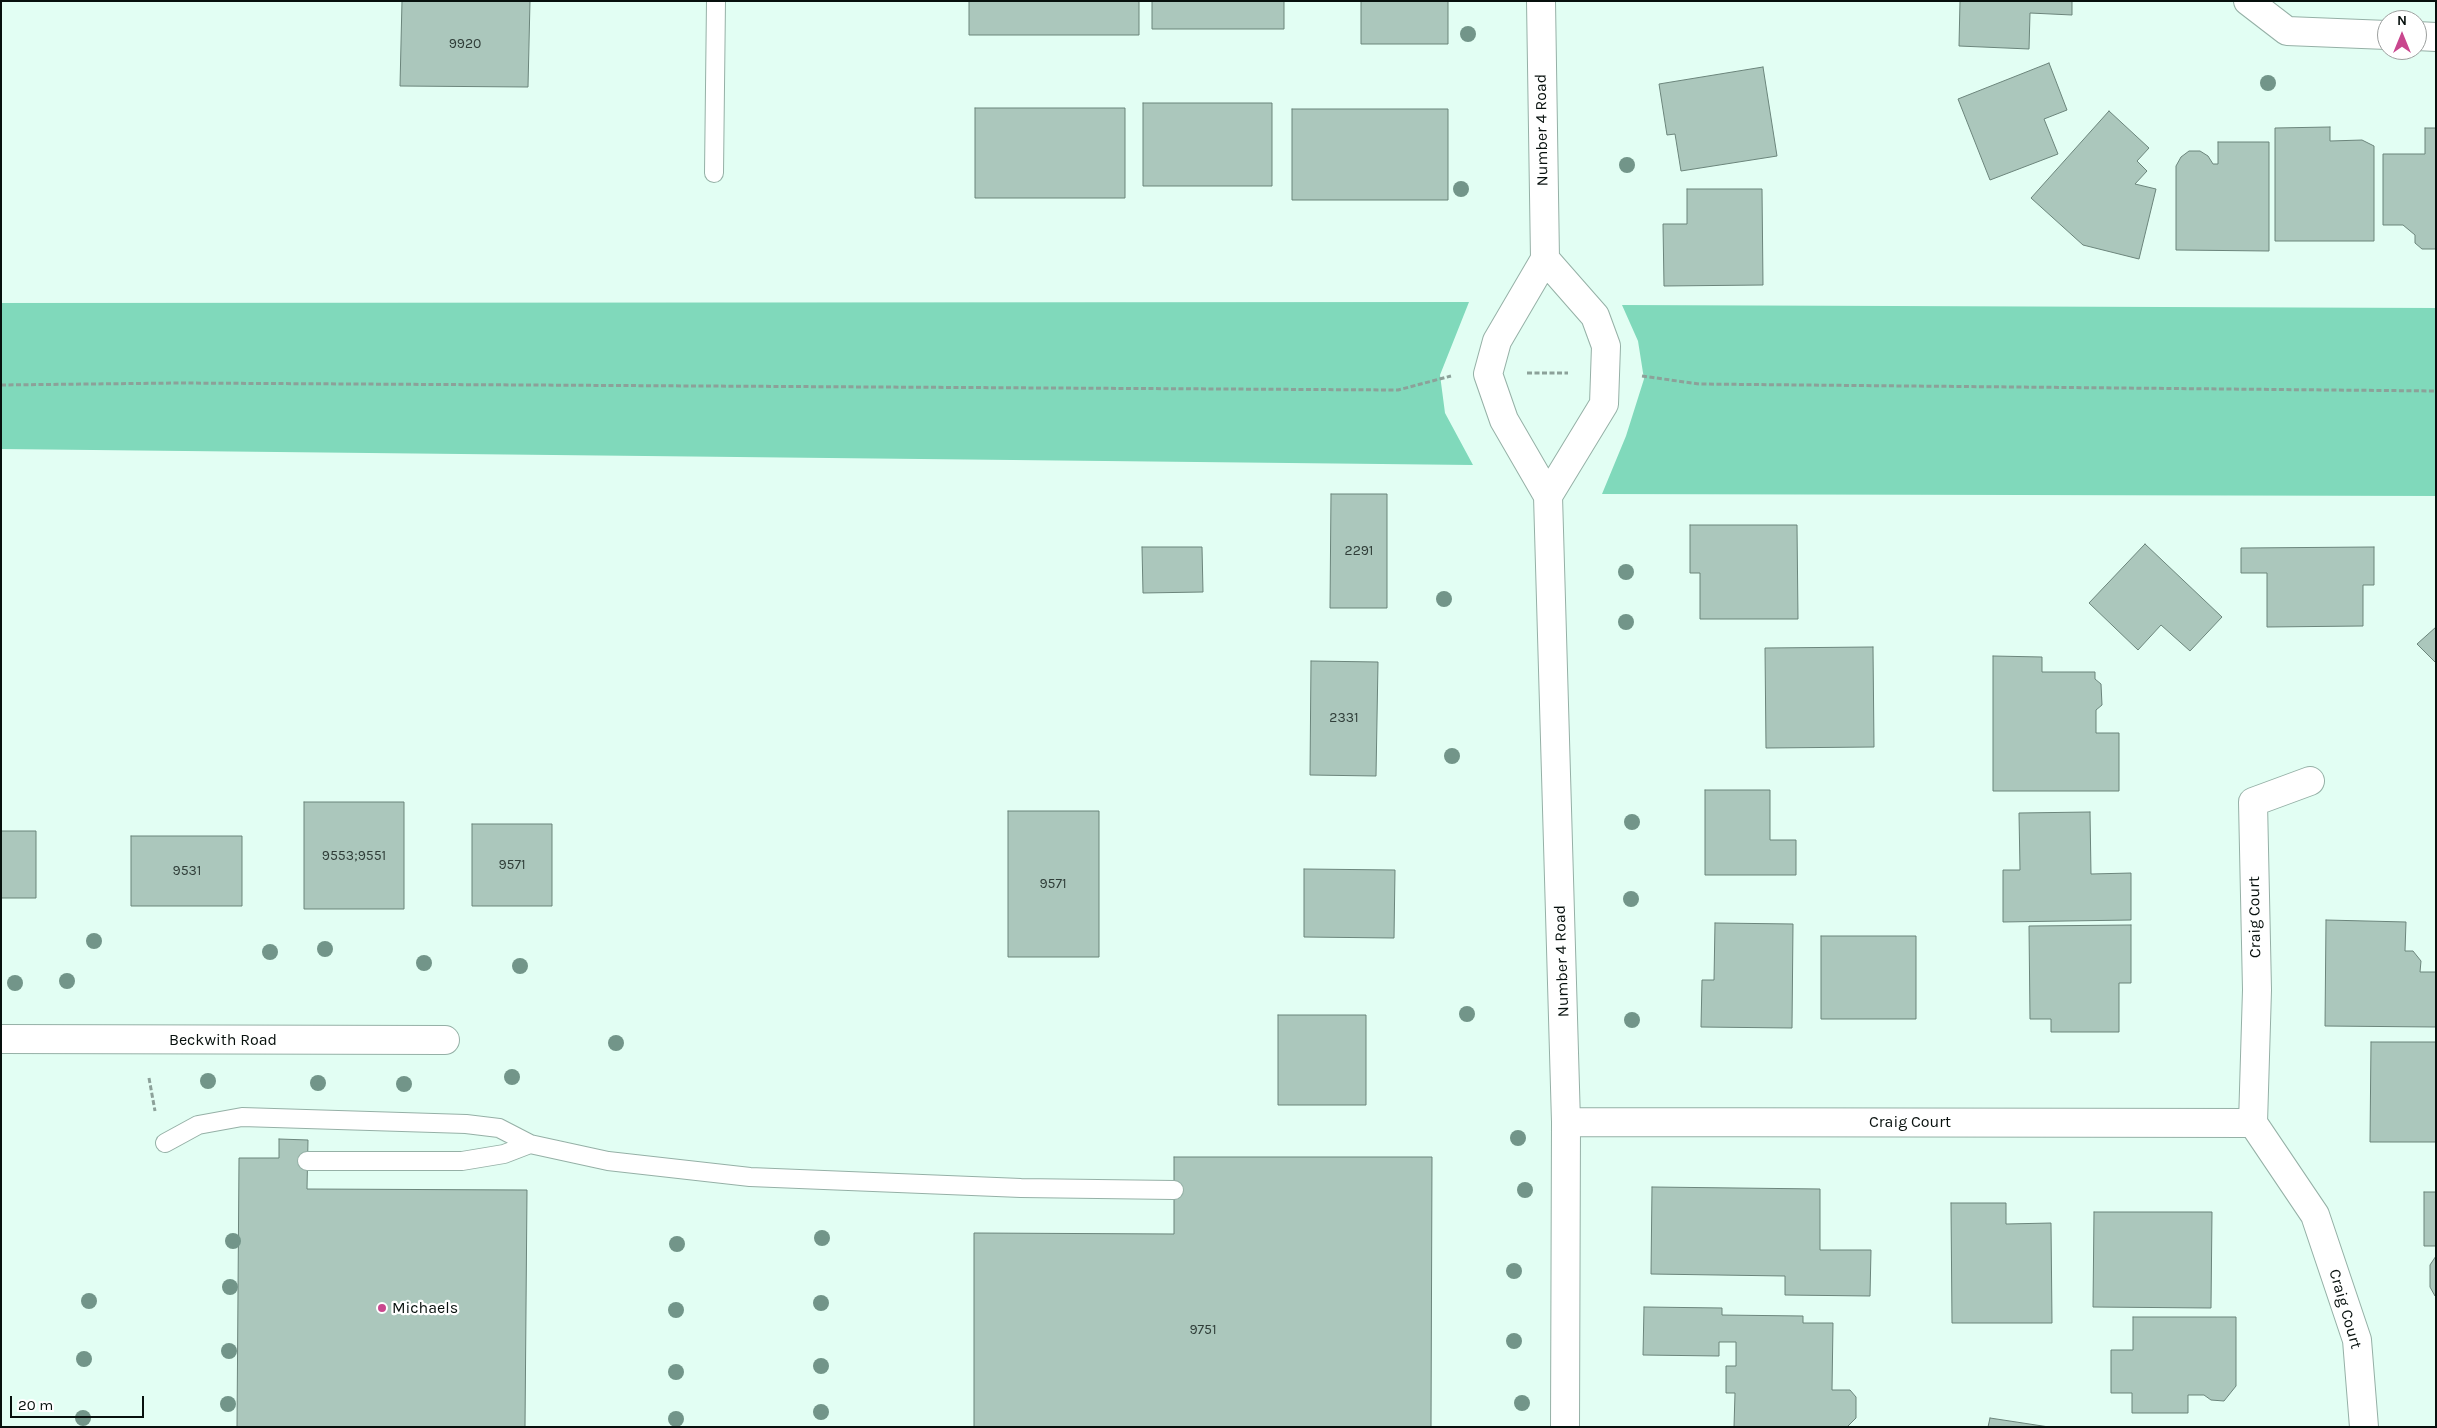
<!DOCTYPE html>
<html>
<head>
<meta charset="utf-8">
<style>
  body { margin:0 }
  #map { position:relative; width:2437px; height:1428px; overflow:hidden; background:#e2fef3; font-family:Karla,sans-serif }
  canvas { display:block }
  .frame { position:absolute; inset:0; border:2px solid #07100d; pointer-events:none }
  .north { position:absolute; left:2377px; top:10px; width:50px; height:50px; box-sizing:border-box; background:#fff; border:1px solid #9c9f9e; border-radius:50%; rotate:0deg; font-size:14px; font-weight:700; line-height:20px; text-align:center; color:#07100d }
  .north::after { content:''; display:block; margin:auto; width:18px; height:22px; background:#c9478e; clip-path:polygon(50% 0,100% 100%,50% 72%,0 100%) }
  .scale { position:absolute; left:10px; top:1396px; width:134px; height:22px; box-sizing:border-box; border:2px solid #07100d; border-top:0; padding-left:6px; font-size:15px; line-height:18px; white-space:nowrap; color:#07100d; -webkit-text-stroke:4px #fff; paint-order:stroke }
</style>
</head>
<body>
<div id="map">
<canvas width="2437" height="1428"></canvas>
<div class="frame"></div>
<div class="north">N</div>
<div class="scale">20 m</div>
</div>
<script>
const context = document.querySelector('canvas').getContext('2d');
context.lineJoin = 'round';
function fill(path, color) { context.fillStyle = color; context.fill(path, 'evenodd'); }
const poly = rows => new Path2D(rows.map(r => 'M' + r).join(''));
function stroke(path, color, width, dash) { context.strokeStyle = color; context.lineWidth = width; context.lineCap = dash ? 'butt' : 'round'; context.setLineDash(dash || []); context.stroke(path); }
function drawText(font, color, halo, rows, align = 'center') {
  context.font = font + ' Karla,sans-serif'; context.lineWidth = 4.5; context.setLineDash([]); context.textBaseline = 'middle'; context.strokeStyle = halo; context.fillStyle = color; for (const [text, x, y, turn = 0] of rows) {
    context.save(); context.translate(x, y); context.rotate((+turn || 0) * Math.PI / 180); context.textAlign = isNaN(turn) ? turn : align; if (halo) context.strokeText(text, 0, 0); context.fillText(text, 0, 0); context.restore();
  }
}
fill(poly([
  [1469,302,1440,375,1445,413,1473,465,1,449,1,303],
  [1622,305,2436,308,2436,496,1602,494,1626,436,1644,379,1638,341]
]), '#80d9bb');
const building = poly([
  [402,1,530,1,528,87,400,86,402,1],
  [969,1,1139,1,1139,35,969,35,969,1],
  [1152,1,1284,1,1284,29,1152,29,1152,1],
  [1361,1,1448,1,1448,44,1361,44,1361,1],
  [1960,1,2072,1,2072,15,2030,13,2029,49,1959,46,1960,1],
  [2049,63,2067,110,2044,119,2058,154,1990,180,1958,99,2049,63],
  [1763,67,1777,156,1681,171,1675,134,1667,135,1659,84,1763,67],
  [1143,103,1272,103,1272,186,1143,186,1143,103],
  [975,108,1125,108,1125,198,975,198,975,108],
  [1292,109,1448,109,1448,200,1292,200,1292,109],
  [2109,111,2149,148,2137,161,2147,171,2135,184,2156,189,2139,259,2083,245,2031,198,2109,111],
  [2330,127,2330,141,2362,140,2374,146,2374,241,2275,241,2275,128,2330,127],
  [2425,128,2436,128,2436,249,2422,249,2415,243,2415,235,2403,225,2383,225,2383,154,2425,154,2425,128],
  [2218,142,2269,142,2269,251,2176,250,2176,166,2181,157,2189,151,2200,151,2208,156,2213,164,2218,164,2218,142],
  [1687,189,1762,189,1763,285,1664,286,1663,224,1687,224,1687,189],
  [1331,494,1387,494,1387,608,1330,608,1331,494],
  [1690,525,1797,525,1798,619,1700,619,1700,573,1690,573,1690,525],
  [2145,544,2222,617,2190,651,2161,625,2138,650,2089,603,2145,544],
  [1142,547,1202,547,1203,592,1143,593,1142,547],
  [2374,547,2374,585,2363,585,2363,626,2267,627,2267,573,2241,573,2241,548,2374,547],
  [2436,627,2436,663,2417,644,2436,627],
  [1873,647,1874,747,1766,748,1765,648,1873,647],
  [1993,656,2042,657,2042,672,2095,672,2095,679,2101,684,2102,705,2096,710,2096,733,2119,733,2119,791,1993,791,1993,656],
  [1311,661,1378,662,1376,776,1310,775,1311,661],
  [1705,790,1770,790,1770,840,1796,840,1796,875,1705,875,1705,790],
  [304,802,404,802,404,909,304,909,304,802],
  [1008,811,1099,811,1099,957,1008,957,1008,811],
  [2090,812,2091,874,2131,873,2131,920,2003,922,2003,870,2020,870,2019,813,2090,812],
  [472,824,552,824,552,906,472,906,472,824],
  [1,831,36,831,36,898,1,898,1,831],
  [131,836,242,836,242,906,131,906,131,836],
  [1304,869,1395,870,1394,938,1304,937,1304,869],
  [2326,920,2406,922,2405,951,2413,951,2421,961,2420,972,2436,972,2436,1027,2325,1026,2326,920],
  [1715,923,1793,924,1792,1028,1701,1027,1702,980,1714,980,1715,923],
  [2131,925,2131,983,2119,983,2119,1032,2051,1032,2051,1019,2030,1019,2029,926,2131,925],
  [1821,936,1916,936,1916,1019,1821,1019,1821,936],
  [1278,1015,1366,1015,1366,1105,1278,1105,1278,1015],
  [2371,1042,2436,1042,2436,1142,2370,1142,2371,1042],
  [279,1139,308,1140,307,1189,527,1190,525,1427,237,1427,239,1158,279,1158,279,1139],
  [1174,1157,1432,1157,1431,1427,974,1427,974,1233,1174,1234,1174,1157],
  [1652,1187,1820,1189,1820,1250,1871,1250,1870,1296,1785,1295,1785,1276,1651,1274,1652,1187],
  [2424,1192,2436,1192,2436,1246,2424,1246,2424,1192],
  [1951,1203,2006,1203,2006,1224,2051,1223,2052,1323,1952,1323,1951,1203],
  [2094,1212,2212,1212,2211,1308,2093,1307,2094,1212],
  [2436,1256,2436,1296,2435,1296,2430,1287,2430,1265,2436,1256],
  [1644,1307,1722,1308,1722,1315,1803,1316,1803,1323,1833,1323,1832,1390,1850,1390,1856,1397,1856,1418,1847,1427,1734,1427,1735,1393,1726,1393,1726,1366,1736,1366,1736,1342,1719,1342,1719,1356,1643,1355,1644,1307],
  [2133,1317,2236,1317,2236,1386,2224,1401,2211,1400,2204,1395,2188,1395,2188,1413,2132,1413,2132,1393,2111,1393,2111,1350,2133,1350,2133,1317],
  [1990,1418,2049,1427,1988,1427,1990,1418]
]);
fill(building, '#abc7bc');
stroke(building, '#6b857b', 1);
const service = poly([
  [714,173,716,1],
  [165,1143,198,1125,242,1117,466,1124,499,1128,530,1144,608,1161,750,1177,1021,1188,1174,1190],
  [307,1161,462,1161,504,1154,530,1144]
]);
const minor = poly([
  [1541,1,1545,259,1497,341,1488,374,1504,420,1548,496,1566,1122,1565,1427],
  [2248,1,2287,31,2387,35],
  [2417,36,2436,37],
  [1545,259,1595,316,1606,346,1604,404,1548,496],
  [1,1039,445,1040],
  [1566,1122,2253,1123,2315,1215,2357,1340,2364,1427],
  [2253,1123,2257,990,2253,802,2310,781]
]);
stroke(service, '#95b0a6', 20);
stroke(minor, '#95b0a6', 30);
stroke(poly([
  [1527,373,1568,373],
  [1642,376,1699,384,2436,391],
  [1,385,179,383,1398,390,1451,376],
  [149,1078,155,1111]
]), '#8ca199', 3, [5, 2.5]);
stroke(service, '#fff', 18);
stroke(minor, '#fff', 28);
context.fillStyle = '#729589';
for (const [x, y] of [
  [1468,34],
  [2268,83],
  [1627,165],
  [1461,189],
  [1626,572],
  [1444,599],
  [1626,622],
  [1452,756],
  [1632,822],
  [1631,899],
  [94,941],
  [325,949],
  [270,952],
  [424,963],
  [520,966],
  [67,981],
  [15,983],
  [1467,1014],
  [1632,1020],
  [616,1043],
  [512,1077],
  [208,1081],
  [318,1083],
  [404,1084],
  [1518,1138],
  [1525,1190],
  [822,1238],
  [233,1241],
  [677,1244],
  [1514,1271],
  [230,1287],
  [89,1301],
  [821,1303],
  [676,1310],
  [1514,1341],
  [229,1351],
  [84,1359],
  [821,1366],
  [676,1372],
  [1522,1403],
  [228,1404],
  [821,1412],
  [83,1418],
  [676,1419]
]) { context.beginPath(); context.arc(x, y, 8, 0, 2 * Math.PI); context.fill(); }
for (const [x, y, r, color] of [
  [382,1308,5,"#c9478e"]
]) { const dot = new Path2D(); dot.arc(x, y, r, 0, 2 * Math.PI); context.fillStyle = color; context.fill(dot); stroke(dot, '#fff', 2); }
drawText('14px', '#303e39', null, [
  ["9920",465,44],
  ["2291",1359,551],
  ["2331",1344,718],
  ["9553;9551",354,856],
  ["9571",512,865],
  ["9531",187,871],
  ["9571",1053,884],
  ["9751",1203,1330]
]);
drawText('16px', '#07100d', '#fff', [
  ["Number 4 Road",1542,130,-91],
  ["Craig Court",2255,917,-91],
  ["Number 4 Road",1562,961,-92],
  ["Beckwith Road",223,1040],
  ["Craig Court",1910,1122],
  ["Craig Court",2345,1309,74]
]);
drawText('16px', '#07100d', '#fff', [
  ["Michaels",392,1308]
], 'left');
</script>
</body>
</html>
